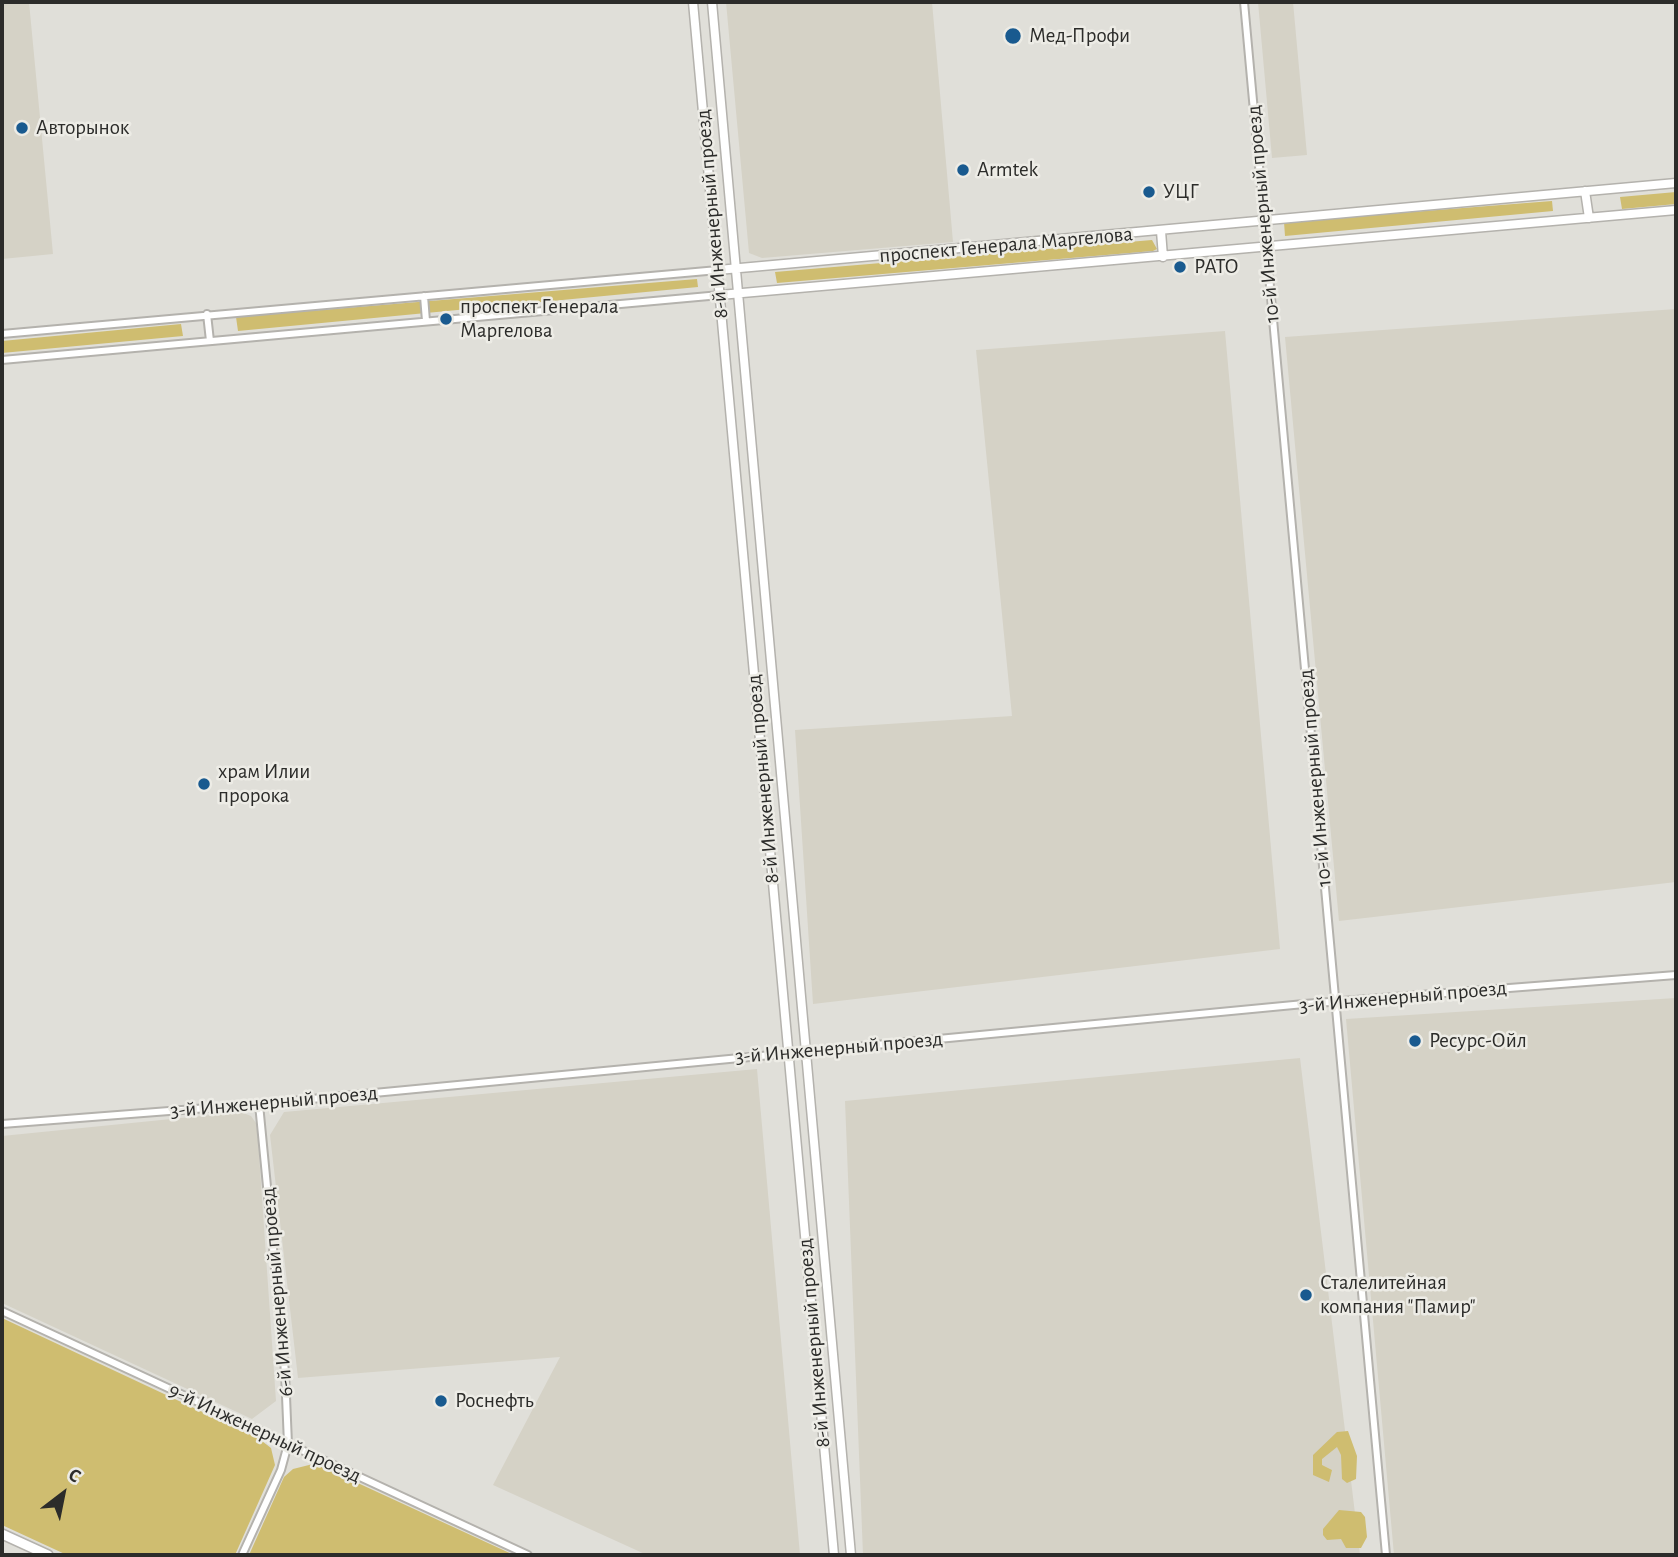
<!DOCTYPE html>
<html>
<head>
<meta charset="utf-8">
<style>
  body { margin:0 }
  #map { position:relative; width:1678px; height:1557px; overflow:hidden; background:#e0dfd9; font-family:"Alegreya Sans",sans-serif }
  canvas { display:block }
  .frame { position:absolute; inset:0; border:4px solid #2c2c2a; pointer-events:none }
  .north { position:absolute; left:28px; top:1459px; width:70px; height:70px; -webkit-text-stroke:5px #edece6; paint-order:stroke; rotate:32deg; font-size:19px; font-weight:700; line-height:28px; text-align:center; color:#2c2c2a }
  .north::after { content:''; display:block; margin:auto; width:24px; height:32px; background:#2c2c2a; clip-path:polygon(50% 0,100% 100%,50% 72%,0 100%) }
</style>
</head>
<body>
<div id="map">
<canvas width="1678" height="1557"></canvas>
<div class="frame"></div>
<div class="north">С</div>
</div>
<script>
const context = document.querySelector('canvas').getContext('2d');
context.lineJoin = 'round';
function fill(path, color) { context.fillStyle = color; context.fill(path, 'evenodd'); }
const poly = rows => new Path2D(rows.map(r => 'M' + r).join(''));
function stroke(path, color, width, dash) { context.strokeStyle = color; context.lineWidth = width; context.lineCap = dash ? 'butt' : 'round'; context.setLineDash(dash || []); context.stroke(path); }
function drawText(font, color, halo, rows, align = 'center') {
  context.font = font + ' "Alegreya Sans",sans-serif'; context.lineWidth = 5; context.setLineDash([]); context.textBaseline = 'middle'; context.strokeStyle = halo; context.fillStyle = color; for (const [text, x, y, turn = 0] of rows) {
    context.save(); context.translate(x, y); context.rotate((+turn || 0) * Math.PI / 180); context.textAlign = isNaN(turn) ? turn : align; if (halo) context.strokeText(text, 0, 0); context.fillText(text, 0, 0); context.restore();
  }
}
fill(poly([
  [2,2,29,2,53,254,2,259],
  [726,2,932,2,953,242,762,258,749,253],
  [1258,2,1293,2,1307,155,1272,158],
  [1676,309,1676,882,1339,921,1285,337],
  [1225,331,1280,949,813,1004,795,730,1012,716,976,350],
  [1676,998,1676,1555,1394,1555,1346,1019],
  [1300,1058,1360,1555,863,1555,845,1101],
  [757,1069,800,1555,647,1555,493,1485,560,1357,298,1378,270,1135,284,1112],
  [241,1112,251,1116,256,1123,258,1140,276,1401,252,1419,2,1303,2,1136]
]), '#d5d2c6');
fill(poly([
  [1676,192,1676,204,1622,209,1620,197],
  [1552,201,1553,211,1285,236,1284,222],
  [1152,240,1157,249,1153,251,777,283,775,272],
  [697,279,698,287,238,331,236,317],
  [181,324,183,336,2,353,2,341],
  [2,1318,258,1438,271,1448,275,1465,235,1555,67,1555,2,1525],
  [1348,1431,1357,1456,1356,1479,1347,1483,1342,1479,1341,1455,1337,1447,1322,1459,1322,1465,1332,1470,1329,1482,1313,1475,1313,1455,1337,1432],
  [313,1464,323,1467,514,1555,249,1555,284,1477,293,1469],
  [1339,1510,1361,1512,1365,1517,1367,1537,1361,1548,1346,1548,1341,1539,1327,1540,1323,1535,1323,1529]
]), '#cfbd70');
const minor = poly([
  [1244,2,1386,1555],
  [424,296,426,321],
  [207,314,210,341],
  [2,334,718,270],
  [2,360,720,295],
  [2,1124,259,1104,1304,1004,1676,975],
  [2,1311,528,1555],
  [242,1555,281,1470,288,1444,285,1372,259,1104]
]);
const tertiary = poly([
  [693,2,834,1555],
  [712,2,851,1555],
  [1585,191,1589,218],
  [1161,231,1163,257],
  [718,270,1676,183],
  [720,295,1676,210]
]);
const secondary = poly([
  [2,1534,48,1555]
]);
stroke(minor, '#b4b2ad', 10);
stroke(tertiary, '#b4b2ad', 11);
stroke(secondary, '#b4b2ad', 12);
stroke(minor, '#fff', 6);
stroke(tertiary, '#fff', 8);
stroke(secondary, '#fff', 9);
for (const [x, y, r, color] of [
  [1013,36,9,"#195a8f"],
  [22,128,7,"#195a8f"],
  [963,170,7,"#195a8f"],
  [1149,192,7,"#195a8f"],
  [1180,267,7,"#195a8f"],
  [446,319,7,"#195a8f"],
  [204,784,7,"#195a8f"],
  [1415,1041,7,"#195a8f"],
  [1306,1295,7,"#195a8f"],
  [441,1401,7,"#195a8f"]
]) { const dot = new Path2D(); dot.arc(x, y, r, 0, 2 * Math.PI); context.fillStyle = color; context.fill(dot); stroke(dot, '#edece6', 2.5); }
drawText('21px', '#2c2c2a', '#edece6', [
  ["Мед-Профи",1029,36],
  ["Авторынок",36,128],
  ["Armtek",977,170],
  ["УЦГ",1163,192],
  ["РАТО",1194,267],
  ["проспект Генерала",460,307],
  ["Маргелова",460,331],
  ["храм Илии",218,772],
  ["пророка",218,796],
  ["Ресурс-Ойл",1429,1041],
  ["Сталелитейная",1320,1283],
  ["компания \"Памир\"",1320,1307],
  ["Роснефть",455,1401]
], 'left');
drawText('21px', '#2c2c2a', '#edece6', [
  ["8-й Инженерный проезд",712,214,-95],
  ["10-й Инженерный проезд",1263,214,-95],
  ["проспект Генерала Маргелова",1006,245,-5],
  ["10-й Инженерный проезд",1315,778,-95],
  ["8-й Инженерный проезд",763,779,-95],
  ["3-й Инженерный проезд",1403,997,-5],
  ["3-й Инженерный проезд",839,1048,-5],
  ["3-й Инженерный проезд",274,1102,-5],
  ["6-й Инженерный проезд",277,1292,-95],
  ["8-й Инженерный проезд",814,1343,-95],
  ["9-й Инженерный проезд",265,1433,25]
]);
</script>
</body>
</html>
